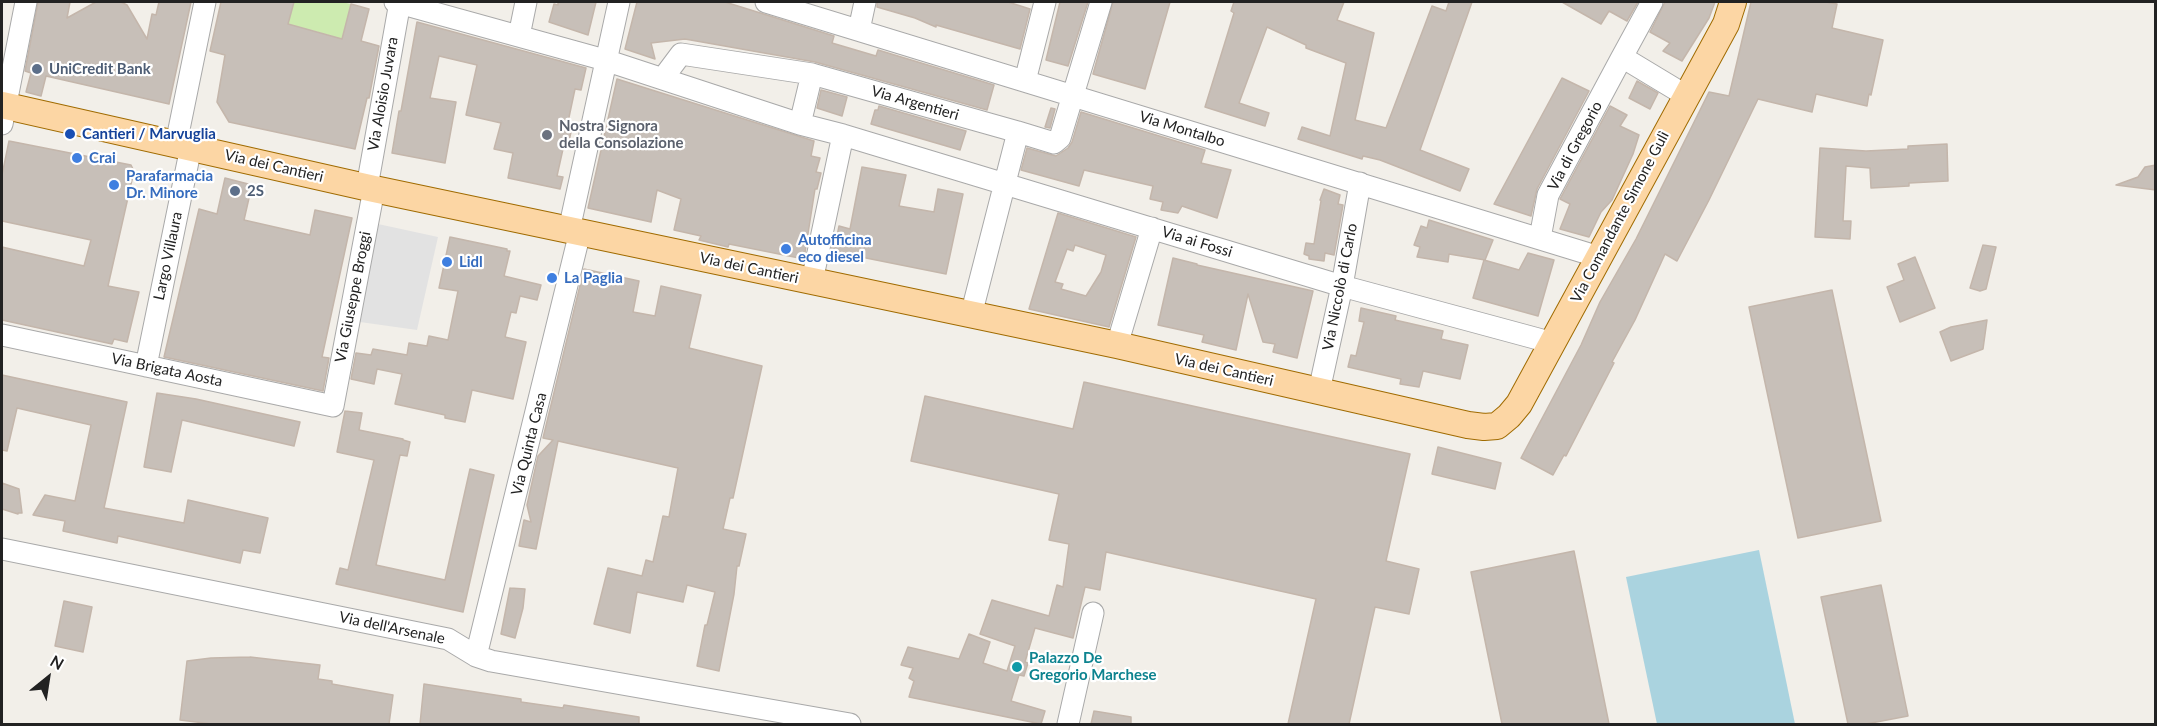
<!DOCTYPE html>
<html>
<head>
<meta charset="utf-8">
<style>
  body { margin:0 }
  #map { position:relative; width:2157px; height:726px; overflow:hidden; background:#f2efe9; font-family:Lato,sans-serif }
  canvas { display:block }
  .frame { position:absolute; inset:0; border:3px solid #222; pointer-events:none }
  .north { position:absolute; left:18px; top:648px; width:60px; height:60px; -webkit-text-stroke:4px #fff; paint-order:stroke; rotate:30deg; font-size:16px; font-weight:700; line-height:24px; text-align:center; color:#222 }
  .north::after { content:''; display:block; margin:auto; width:21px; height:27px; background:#222; clip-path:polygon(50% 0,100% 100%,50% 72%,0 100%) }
</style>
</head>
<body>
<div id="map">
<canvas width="2157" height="726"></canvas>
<div class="frame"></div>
<div class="north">N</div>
</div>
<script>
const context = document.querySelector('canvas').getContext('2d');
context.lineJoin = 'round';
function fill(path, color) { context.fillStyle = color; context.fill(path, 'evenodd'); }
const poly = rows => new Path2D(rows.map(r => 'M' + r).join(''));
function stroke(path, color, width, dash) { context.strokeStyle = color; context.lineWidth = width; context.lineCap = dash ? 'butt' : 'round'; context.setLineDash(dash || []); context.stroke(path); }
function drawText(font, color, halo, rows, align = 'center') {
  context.font = font + ' Lato,sans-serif'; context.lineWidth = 4.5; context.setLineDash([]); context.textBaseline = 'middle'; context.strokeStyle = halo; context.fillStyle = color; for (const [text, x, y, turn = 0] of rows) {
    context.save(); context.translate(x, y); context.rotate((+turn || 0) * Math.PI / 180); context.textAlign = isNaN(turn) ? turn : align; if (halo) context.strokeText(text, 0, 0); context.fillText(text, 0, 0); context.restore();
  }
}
fill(poly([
  [294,2,342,2,351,4,342,39,311,30,285,35]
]), '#cdebb0');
fill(poly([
  [378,224,438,237,417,330,360,322]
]), '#e2e2e2');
fill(poly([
  [1759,550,1795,724,1657,724,1626,577]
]), '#aad3df');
const building = poly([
  [38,2,70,2,67,18,96,2,121,2,127,5,147,39,152,14,156,15,159,2,191,2,169,104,46,76,41,96,26,92,31,73,25,71,38,2],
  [221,2,294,2,288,24,342,39,351,4,369,9,361,41,379,46,369,98,367,98,355,149,229,122,217,102,225,55,210,51,221,2],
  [558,2,596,2,588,35,549,22,554,4,558,5,558,2],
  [637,2,725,2,834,36,832,43,876,56,878,50,994,85,987,110,815,62,685,39,651,43,655,59,625,49,637,2],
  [877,2,1008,2,1030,9,1020,49,936,25,936,27,915,18,877,7,877,2],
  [1060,2,1088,2,1068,66,1046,60,1060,2],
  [1113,2,1170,2,1145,89,1093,74,1113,2],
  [1234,2,1344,2,1337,20,1374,33,1355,120,1386,128,1432,6,1446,11,1449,2,1472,2,1420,150,1469,169,1460,191,1380,160,1363,156,1362,159,1298,139,1302,127,1330,136,1346,63,1306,48,1306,45,1267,27,1239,103,1269,113,1265,126,1205,107,1234,13,1231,11,1234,2],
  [1562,2,1638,2,1627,21,1609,11,1601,24,1562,2],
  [1665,2,1715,2,1709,18,1682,61,1663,51,1670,43,1650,32,1665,2],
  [1751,2,1826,2,1837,4,1832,28,1883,40,1871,95,1869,94,1867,106,1816,94,1812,112,1758,99,1709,200,1677,261,1665,254,1635,320,1612,362,1614,363,1566,456,1564,455,1553,475,1521,458,1581,345,1600,302,1636,239,1709,92,1729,96,1751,2],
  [417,22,586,68,581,90,575,89,568,122,573,123,569,141,565,140,557,176,563,177,560,189,508,178,513,153,494,149,501,123,466,115,477,65,439,56,430,98,456,102,445,163,392,153,399,111,401,111,417,22],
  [1562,78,1589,91,1537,189,1531,216,1494,204,1562,78],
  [617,79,814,141,811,156,820,158,816,172,821,173,817,189,815,189,804,259,729,244,728,247,699,240,701,236,674,230,681,199,657,190,651,222,588,208,617,79],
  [1637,81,1658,93,1650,109,1629,98,1637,81],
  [821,90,847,97,842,116,817,108,821,90],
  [879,106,966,131,960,150,871,124,875,110,878,110,879,106],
  [1610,106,1627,115,1620,126,1639,135,1633,154,1612,200,1601,212,1589,237,1560,229,1570,204,1560,199,1610,106],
  [1051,108,1055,109,1050,128,1045,127,1051,108],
  [1081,112,1205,150,1201,163,1231,170,1217,218,1182,206,1178,213,1161,210,1163,202,1150,199,1153,186,1084,170,1079,186,1021,170,1027,148,1056,156,1068,148,1072,142,1081,112],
  [9,141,131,165,134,171,108,286,139,292,127,342,114,339,112,344,2,320,2,247,84,266,91,240,2,221,2,175,9,141],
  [1947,144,1948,181,1909,183,1909,186,1871,188,1870,168,1846,166,1843,221,1851,221,1850,239,1815,237,1820,148,1866,151,1908,149,1908,146,1947,144],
  [2156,165,2156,190,2116,185,2138,177,2145,167,2156,165],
  [862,167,906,175,899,206,934,212,938,189,963,194,946,274,831,251,834,240,836,241,839,226,850,229,862,167],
  [225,178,252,185,244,220,310,235,315,210,352,218,322,357,329,358,323,391,164,357,199,209,217,214,225,178],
  [1324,189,1340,195,1338,204,1343,205,1334,255,1325,253,1324,261,1309,259,1309,256,1304,254,1306,243,1314,244,1321,201,1320,200,1324,189],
  [1058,213,1136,237,1109,327,1029,309,1058,213],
  [1075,245,1106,255,1101,272,1086,296,1061,289,1063,284,1055,282,1067,249,1073,251,1075,245],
  [1429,220,1493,240,1485,260,1449,254,1448,262,1417,257,1420,247,1414,245,1421,226,1427,228,1429,220],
  [450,237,507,249,507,251,510,251,504,276,541,285,537,300,520,296,516,313,511,312,505,337,526,342,513,399,472,390,465,422,445,418,445,415,395,404,402,374,377,369,374,384,351,379,356,353,371,355,373,349,407,355,409,343,427,346,429,336,448,340,458,291,439,288,450,237],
  [1983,245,1996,247,1986,289,1980,291,1970,288,1983,245],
  [1528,253,1554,260,1538,316,1473,298,1484,260,1519,270,1528,253],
  [1915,257,1935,308,1900,322,1887,287,1904,280,1898,264,1915,257],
  [1173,258,1197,264,1197,265,1313,291,1297,358,1273,352,1275,344,1263,342,1248,294,1236,350,1202,342,1204,335,1158,325,1173,258],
  [584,269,639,281,633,312,655,316,661,286,701,295,689,348,762,366,733,498,730,498,723,529,746,534,739,566,737,566,734,594,719,671,697,666,705,625,707,625,715,592,687,585,683,602,637,592,630,633,594,624,608,568,642,576,646,560,653,562,663,516,669,517,678,468,558,441,536,549,519,546,524,520,531,522,527,505,538,456,553,440,543,438,584,269],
  [1832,290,1881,521,1798,538,1749,307,1832,290],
  [1361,308,1396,316,1395,320,1443,331,1441,339,1468,345,1460,379,1423,371,1419,387,1400,384,1401,379,1348,367,1351,355,1356,356,1364,322,1359,321,1361,308],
  [1987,320,1983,349,1951,361,1940,332,1951,327,1987,320],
  [2,375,127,402,104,508,184,523,188,500,268,518,260,553,243,550,240,563,118,536,117,543,63,531,65,521,33,515,45,495,75,501,91,425,17,408,7,451,2,450,2,375],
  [1084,382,1410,454,1386,561,1419,569,1409,614,1375,607,1349,724,1288,724,1316,599,1106,552,1100,590,1085,587,1073,638,1035,628,1025,662,1028,663,1024,676,1019,675,1011,701,1045,711,1041,724,909,697,914,681,909,678,913,668,901,665,908,647,959,659,969,634,990,642,983,663,1007,671,1015,646,980,634,992,600,1049,616,1057,585,1063,587,1069,544,1049,540,1059,494,911,461,925,396,1073,429,1084,382],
  [157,393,196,399,300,422,294,446,182,420,171,472,144,467,157,393],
  [345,411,362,413,359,430,403,439,403,440,410,442,407,456,400,455,376,565,445,580,470,469,494,475,463,612,336,584,340,568,348,570,374,460,337,452,345,411],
  [1438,447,1501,463,1495,489,1432,474,1438,447],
  [2,483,19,489,22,513,18,513,18,514,2,509,2,483],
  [1574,551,1609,724,1502,724,1471,572,1574,551],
  [1881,585,1908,716,1866,724,1848,724,1821,597,1881,585],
  [510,588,525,589,523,608,515,638,501,634,510,588],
  [64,601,92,607,83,652,55,646,64,601],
  [250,657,320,665,318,679,332,681,332,684,393,695,389,724,212,724,180,720,187,661,211,658,250,657],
  [424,684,521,699,521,702,563,708,564,705,639,717,639,724,420,724,424,684],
  [1094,711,1131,717,1131,724,1091,724,1094,711]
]);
fill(building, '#c7bfb8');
stroke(building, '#c4b6ab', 1.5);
const minor = poly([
  [395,2,605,60,800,124,843,135,1342,286,1553,343],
  [766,2,1599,257],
  [1652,2,1622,57,1685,95],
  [859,30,865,2],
  [519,36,526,2],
  [812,74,1018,132],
  [663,78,681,54,812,74,800,124],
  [1025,81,1045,2],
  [2,124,26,2],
  [176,144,205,2],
  [367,187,400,2],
  [569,230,619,2],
  [1540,238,1548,195,1622,57],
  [812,281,843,135],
  [971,315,1018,132,1054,143,1060,138,1101,2],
  [2,335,333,406,374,189],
  [1117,345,1152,228],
  [146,366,191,147],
  [1319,391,1342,286,1360,183],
  [2,549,448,639,476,656,491,661,850,724],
  [476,656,580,232],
  [1068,724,1093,613]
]);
const major = poly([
  [2,105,374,189,1117,345,1468,425,1484,427,1497,426,1509,416,1519,404,1726,24,1733,2]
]);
stroke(minor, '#a9a9a9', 23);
stroke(major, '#a06b00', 28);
stroke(minor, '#fff', 21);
stroke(major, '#fcd6a4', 26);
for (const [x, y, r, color] of [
  [37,69,6,"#5c6f8a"],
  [70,134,6,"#1a4fb4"],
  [547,135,6,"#6b7280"],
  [77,158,6,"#3f7fe0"],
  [114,185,6,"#3f7fe0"],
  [235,191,6,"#5c6f8a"],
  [786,249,6,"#3f7fe0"],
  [447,262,6,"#3f7fe0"],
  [552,278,6,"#3f7fe0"],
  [1017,667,6,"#0f9aa8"]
]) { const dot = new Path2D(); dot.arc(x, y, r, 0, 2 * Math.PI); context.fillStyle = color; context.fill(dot); stroke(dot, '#fff', 2); }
drawText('bold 15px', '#4e5e75', '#fff', [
  ["UniCredit Bank",49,69],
  ["2S",247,191]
], 'left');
drawText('15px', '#222', '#fff', [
  ["Via Aloisio Juvara",383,94,-80],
  ["Via Argentieri",915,103,16],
  ["Via Montalbo",1182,129,17],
  ["Via di Gregorio",1575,146,-62],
  ["Via dei Cantieri",274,166,13],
  ["Via Comandante Simone Gulì",1620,217,-62],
  ["Via ai Fossi",1197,242,17],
  ["Largo Villaura",168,256,-78],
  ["Via dei Cantieri",749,268,12],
  ["Via Niccolò di Carlo",1340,287,-79],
  ["Via Giuseppe Broggi",353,297,-79],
  ["Via Brigata Aosta",167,370,12],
  ["Via dei Cantieri",1224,370,13],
  ["Via Quinta Casa",529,444,-76],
  ["Via dell'Arsenale",392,628,12]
]);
drawText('bold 15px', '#5b616d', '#fff', [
  ["Nostra Signora",559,126],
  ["della Consolazione",559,143]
], 'left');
drawText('bold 15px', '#164399', '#fff', [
  ["Cantieri / Marvuglia",82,134]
], 'left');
drawText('bold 15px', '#366cbe', '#fff', [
  ["Crai",89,158],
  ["Parafarmacia",126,176],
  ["Dr. Minore",126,193],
  ["Autofficina",798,240],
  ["eco diesel",798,257],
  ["Lidl",459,262],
  ["La Paglia",564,278]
], 'left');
drawText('bold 15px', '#0d838f', '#fff', [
  ["Palazzo De",1029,658],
  ["Gregorio Marchese",1029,675]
], 'left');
</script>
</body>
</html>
